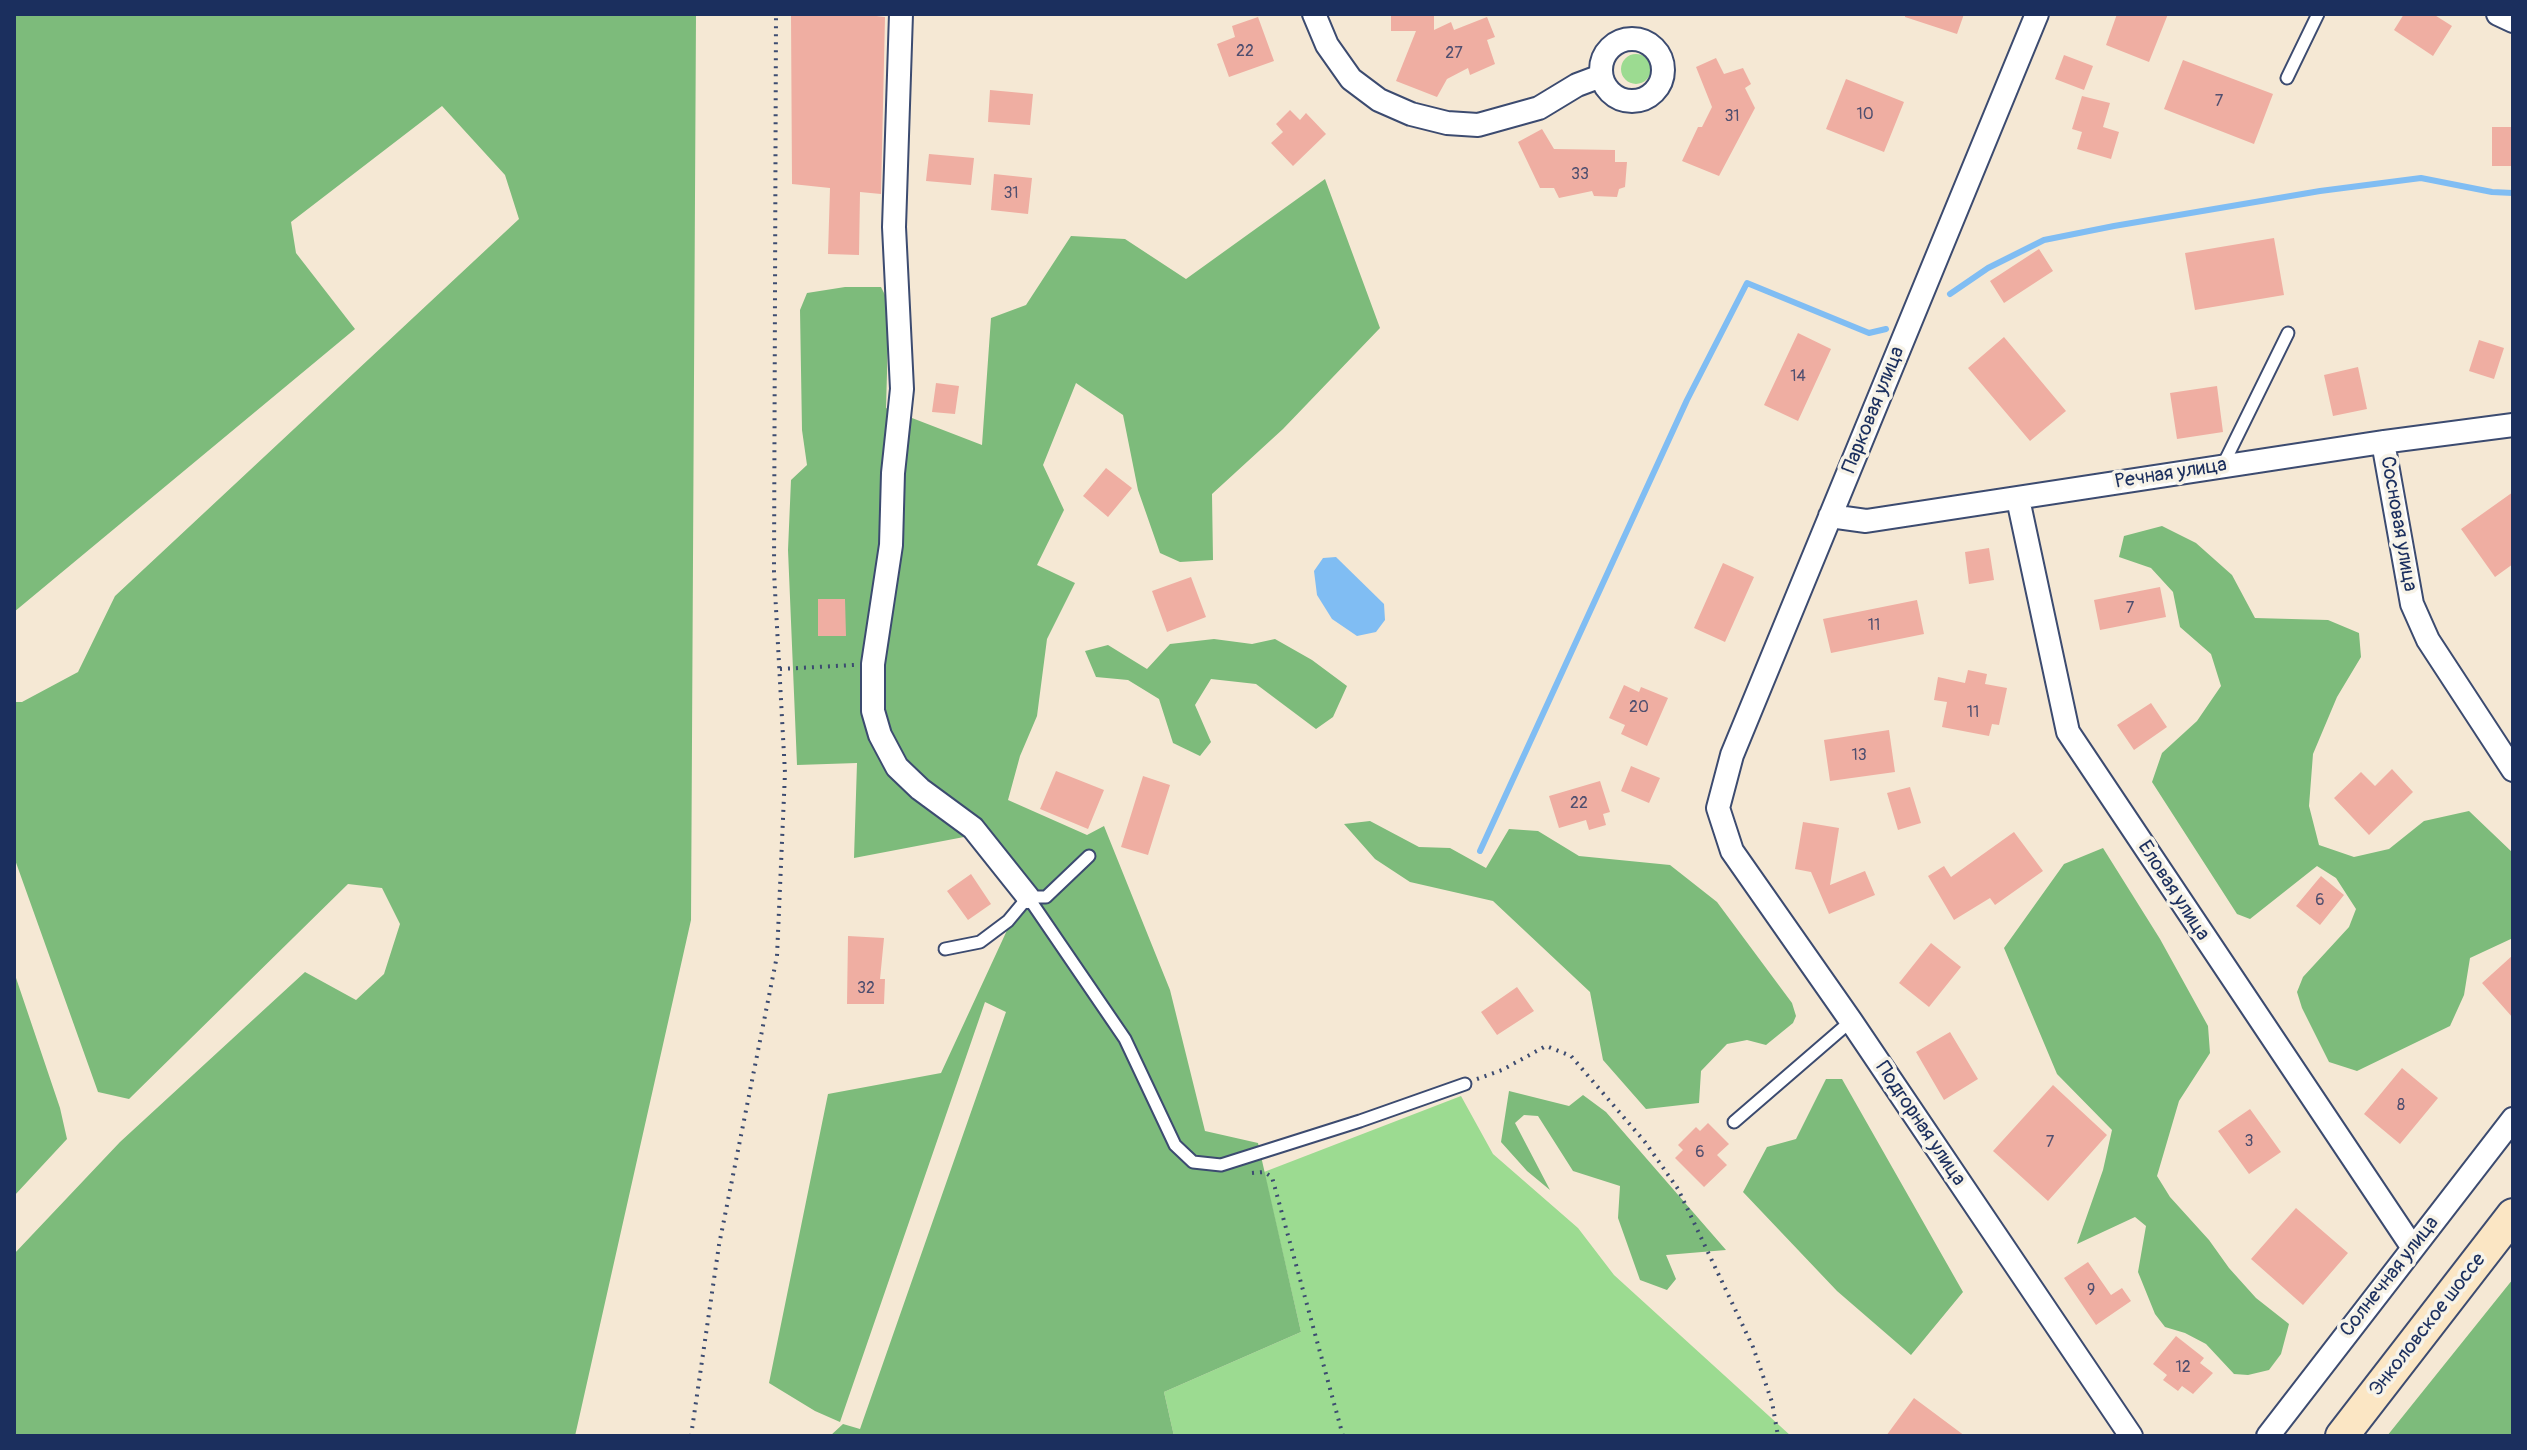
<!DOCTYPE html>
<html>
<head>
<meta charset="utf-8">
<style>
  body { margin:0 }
  #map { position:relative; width:2527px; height:1450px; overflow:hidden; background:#f5e8d4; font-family:Pangolin,sans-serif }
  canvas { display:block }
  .frame { position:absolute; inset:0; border:16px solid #1b2f5e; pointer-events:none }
</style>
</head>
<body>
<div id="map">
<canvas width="2527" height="1450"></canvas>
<div class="frame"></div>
</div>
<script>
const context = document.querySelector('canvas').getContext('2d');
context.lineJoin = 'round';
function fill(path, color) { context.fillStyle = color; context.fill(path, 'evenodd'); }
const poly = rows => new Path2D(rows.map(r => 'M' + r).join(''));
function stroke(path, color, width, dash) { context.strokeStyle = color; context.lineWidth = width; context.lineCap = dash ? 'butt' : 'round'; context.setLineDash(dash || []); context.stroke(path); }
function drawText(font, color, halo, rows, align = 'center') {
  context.font = font + ' Pangolin,sans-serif'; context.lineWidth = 7; context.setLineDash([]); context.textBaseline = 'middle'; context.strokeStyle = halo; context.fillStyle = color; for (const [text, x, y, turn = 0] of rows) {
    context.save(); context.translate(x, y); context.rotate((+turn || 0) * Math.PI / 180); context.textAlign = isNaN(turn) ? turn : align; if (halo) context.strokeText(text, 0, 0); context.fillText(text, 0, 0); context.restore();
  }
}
fill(poly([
  '1621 69a15 15 0 1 1 30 0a15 15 0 1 1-30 0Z',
  [1461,1096,1493,1154,1578,1228,1614,1275,1791,1436,1174,1436,1164,1392,1301,1332,1264,1172]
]), '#9cdb91');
fill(poly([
  [14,14,696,14,691,920,575,1436,14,1436,14,1254,120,1142,305,972,356,1000,384,974,400,924,382,888,348,884,129,1099,98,1092,14,857,14,702,22,702,78,672,115,596,519,219,505,175,442,106,291,222,296,253,355,329,14,612],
  [1325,179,1380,328,1283,429,1212,494,1213,560,1180,562,1160,553,1138,490,1123,415,1076,383,1043,465,1064,510,1037,565,1075,583,1047,639,1037,716,1020,756,1008,800,1087,835,1104,826,1170,990,1205,1131,1258,1143,1301,1332,1164,1392,1174,1436,830,1436,843,1424,860,1429,1006,1012,985,1002,840,1422,815,1411,769,1383,828,1094,941,1073,1021,900,964,837,854,858,857,763,797,765,788,550,791,480,807,465,802,430,800,310,807,293,845,287,881,287,889,303,886,408,982,445,991,318,1026,305,1071,236,1125,239,1186,279],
  [2162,526,2196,543,2232,575,2255,618,2328,620,2359,633,2361,657,2337,697,2313,754,2309,806,2319,845,2354,857,2389,849,2424,821,2469,811,2513,853,2513,938,2470,958,2464,995,2450,1026,2357,1071,2329,1062,2302,1008,2297,992,2303,977,2349,927,2356,909,2336,878,2317,866,2250,919,2237,914,2152,782,2162,753,2197,721,2221,686,2211,654,2180,627,2173,592,2151,568,2119,557,2124,536],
  [1214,639,1252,644,1275,639,1312,660,1347,686,1333,717,1316,729,1256,684,1211,679,1195,705,1211,742,1200,756,1173,743,1159,699,1128,680,1096,677,1085,651,1108,645,1147,669,1170,644],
  [1370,821,1419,847,1450,848,1486,868,1509,829,1538,831,1579,856,1670,865,1717,902,1792,1003,1796,1016,1793,1023,1766,1045,1747,1040,1727,1044,1701,1071,1699,1103,1646,1109,1603,1060,1590,992,1493,901,1410,882,1375,859,1344,824],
  [2103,848,2160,939,2208,1026,2210,1053,2179,1101,2157,1176,2170,1197,2209,1240,2229,1268,2256,1298,2289,1324,2281,1354,2269,1370,2248,1375,2234,1374,2206,1344,2185,1333,2165,1327,2155,1314,2138,1272,2146,1226,2135,1217,2077,1244,2103,1170,2112,1130,2057,1074,2004,948,2064,864],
  [14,972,60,1108,67,1139,14,1196],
  [1826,1079,1842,1079,1963,1292,1911,1355,1837,1291,1743,1192,1767,1147,1796,1139],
  [1509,1091,1569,1106,1583,1095,1606,1112,1726,1250,1666,1255,1676,1279,1667,1290,1640,1280,1618,1218,1620,1186,1573,1171,1538,1116,1524,1115,1515,1123,1550,1190,1527,1171,1501,1142],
  [2513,1279,2513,1436,2387,1436]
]), '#7dbb7b');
fill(poly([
  [1336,557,1384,604,1385,620,1376,632,1357,636,1332,619,1317,595,1314,571,1323,558]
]), '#80bdf3');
stroke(poly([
  [1950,294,1988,268,2044,240,2114,226,2320,191,2421,178,2492,192,2513,193],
  [1480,851,1687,400,1747,283,1869,333,1886,329]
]), '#80bdf3', 6);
fill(poly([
  [791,14,859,14,885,17,881,194,860,192,859,255,828,254,830,188,792,184],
  [1391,14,1434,14,1434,30,1451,22,1454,30,1487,17,1495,37,1487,40,1495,64,1470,75,1468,68,1447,79,1437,97,1396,81,1416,31,1391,31],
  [1905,14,1964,14,1957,34,1905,17],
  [2117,14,2168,14,2149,62,2106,45],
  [2404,14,2433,14,2452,26,2433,56,2394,30],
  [1258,17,1274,61,1229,77,1217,44,1235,37,1232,26],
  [2064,55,2093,66,2084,90,2055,79],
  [1716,58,1724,74,1743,68,1751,84,1745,88,1755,108,1719,176,1682,161,1698,127,1702,127,1712,107,1696,67],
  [2183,60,2273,94,2254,144,2164,109],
  [1846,79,1904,102,1884,152,1826,129],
  [990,90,1033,94,1030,125,988,122],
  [2082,96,2110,103,2103,127,2119,132,2111,159,2077,149,2082,132,2072,129],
  [1290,110,1300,120,1306,113,1326,134,1293,166,1271,143,1283,132,1276,124],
  [2492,127,2513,127,2513,166,2492,166],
  [1542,129,1554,149,1615,150,1615,162,1627,162,1625,187,1619,189,1617,197,1594,196,1592,191,1559,198,1554,188,1540,188,1518,142],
  [929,154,974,158,971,185,926,181],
  [994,174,1032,178,1028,214,991,210],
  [2274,238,2284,295,2195,310,2185,253],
  [2039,249,2053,271,2004,303,1990,281],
  [1798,333,1831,349,1798,421,1764,405],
  [2004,337,2066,411,2030,441,1968,368],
  [2479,340,2504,348,2494,379,2469,371],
  [2358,367,2367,409,2333,416,2324,375],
  [936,383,959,386,955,414,932,412],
  [2217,386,2223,432,2177,439,2170,393],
  [1106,468,1132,488,1108,517,1083,496],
  [2513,492,2513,564,2495,577,2461,529],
  [1989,548,1994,580,1969,584,1965,552],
  [1723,563,1754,577,1725,642,1694,628],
  [1191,577,1206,617,1167,632,1152,591],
  [2160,587,2166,617,2100,630,2094,600],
  [818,599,845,599,846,636,818,636],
  [1917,600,1924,634,1831,653,1823,619],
  [1968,670,1987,674,1985,684,2007,688,1999,725,1992,724,1989,736,1942,727,1947,702,1934,700,1938,677,1965,683],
  [1624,685,1639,692,1641,687,1668,698,1647,746,1621,734,1625,725,1609,718],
  [2151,703,2167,727,2134,750,2117,725],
  [1889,730,1895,772,1830,781,1824,740],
  [1631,766,1660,778,1649,803,1621,791],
  [2392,769,2413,792,2369,835,2334,798,2361,772,2375,786],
  [1056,771,1104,790,1088,829,1040,809],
  [1143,776,1170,785,1148,855,1121,847],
  [1600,781,1610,812,1603,814,1606,825,1589,830,1586,820,1559,828,1549,796],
  [1910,787,1921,823,1898,830,1887,793],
  [1803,822,1839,828,1830,885,1865,871,1875,895,1829,914,1811,872,1795,869],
  [2014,832,2043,871,1995,905,1990,898,1954,920,1928,876,1944,866,1951,877],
  [971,874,991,904,968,920,947,891],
  [2321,876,2344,895,2320,925,2296,906],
  [848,936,884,938,880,979,885,979,884,1004,847,1004],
  [1931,943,1961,967,1929,1007,1899,983],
  [2513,955,2513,1018,2482,983],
  [1517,987,1534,1011,1497,1035,1481,1012],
  [1950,1032,1978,1079,1944,1100,1916,1052],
  [2402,1068,2438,1098,2400,1144,2364,1114],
  [2053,1085,2107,1135,2048,1201,1993,1151],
  [2250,1109,2281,1152,2249,1174,2218,1131],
  [1708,1123,1729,1144,1717,1155,1727,1165,1704,1187,1675,1158,1683,1150,1678,1145,1696,1127,1700,1131],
  [2296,1208,2348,1253,2303,1305,2251,1259],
  [2088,1262,2111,1295,2122,1288,2131,1301,2096,1325,2064,1278],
  [2176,1336,2204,1358,2200,1363,2213,1373,2193,1394,2182,1386,2178,1391,2163,1380,2167,1375,2153,1364],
  [1914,1398,1965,1436,1886,1436]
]), '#efaea2');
const service = poly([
  [2287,78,2318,14],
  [2223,465,2288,333],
  [1028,897,1125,1039,1175,1145,1193,1162,1221,1165,1360,1121,1465,1084],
  [945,949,980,942,1008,921,1028,897,1046,897,1089,856],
  [1734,1122,1851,1021]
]);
const minor = poly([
  [901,14,894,227,902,389,893,473,891,545,873,664,873,711,880,735,897,767,920,789,973,828,1028,897],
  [1314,14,1327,45,1351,79,1379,100,1411,114,1447,123,1478,125,1539,108,1577,85,1601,76],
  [2037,14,1732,755,1718,808,1732,851,1851,1021,2131,1436],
  [2498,14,2513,21],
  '1601 70a31 31 0 1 1 62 0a31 31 0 1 1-62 0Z',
  [2383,442,2412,604,2428,640,2513,770],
  [2018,499,2068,732,2413,1248],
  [1830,516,1866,521,2383,442,2513,425],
  [2268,1436,2513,1119]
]);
const secondary = poly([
  [2342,1436,2513,1215]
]);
stroke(service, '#3c4b70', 15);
stroke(minor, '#3c4b70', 26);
stroke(secondary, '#3c4b70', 36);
stroke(poly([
  [780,669,854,665],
  [1477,1079,1502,1070,1546,1046,1571,1056,1645,1142,1678,1189,1753,1347,1772,1402,1778,1436],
  [1252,1173,1264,1172,1272,1177,1343,1436],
  [691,1436,719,1245,777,956,785,773,774,572,776,14]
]), '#3c4b70', 4, [2, 6]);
stroke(service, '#fff', 11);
stroke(minor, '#fff', 22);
stroke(secondary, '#fbe6c4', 32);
drawText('16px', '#504f6f', null, [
  ["22",1245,52],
  ["27",1454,54],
  ["7",2219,102],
  ["10",1865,115],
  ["31",1732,117],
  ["33",1580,175],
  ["31",1011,194],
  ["14",1798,377],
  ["7",2130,609],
  ["11",1874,626],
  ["20",1639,708],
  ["11",1973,713],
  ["13",1859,756],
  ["22",1579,804],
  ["6",2320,901],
  ["32",866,989],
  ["8",2401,1106],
  ["3",2249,1142],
  ["7",2050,1143],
  ["6",1700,1153],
  ["9",2091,1291],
  ["12",2183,1368]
]);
drawText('20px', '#1b2f5e', '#f7f3e8', [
  ["Парковая улица",1874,410,-68],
  ["Речная улица",2171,474,-9],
  ["Сосновая улица",2398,524,80],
  ["Еловая улица",2173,891,57],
  ["Подгорная улица",1920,1124,56],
  ["Солнечная улица",2390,1277,-52],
  ["Энколовское шоссе",2428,1325,-52]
]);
</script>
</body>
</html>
